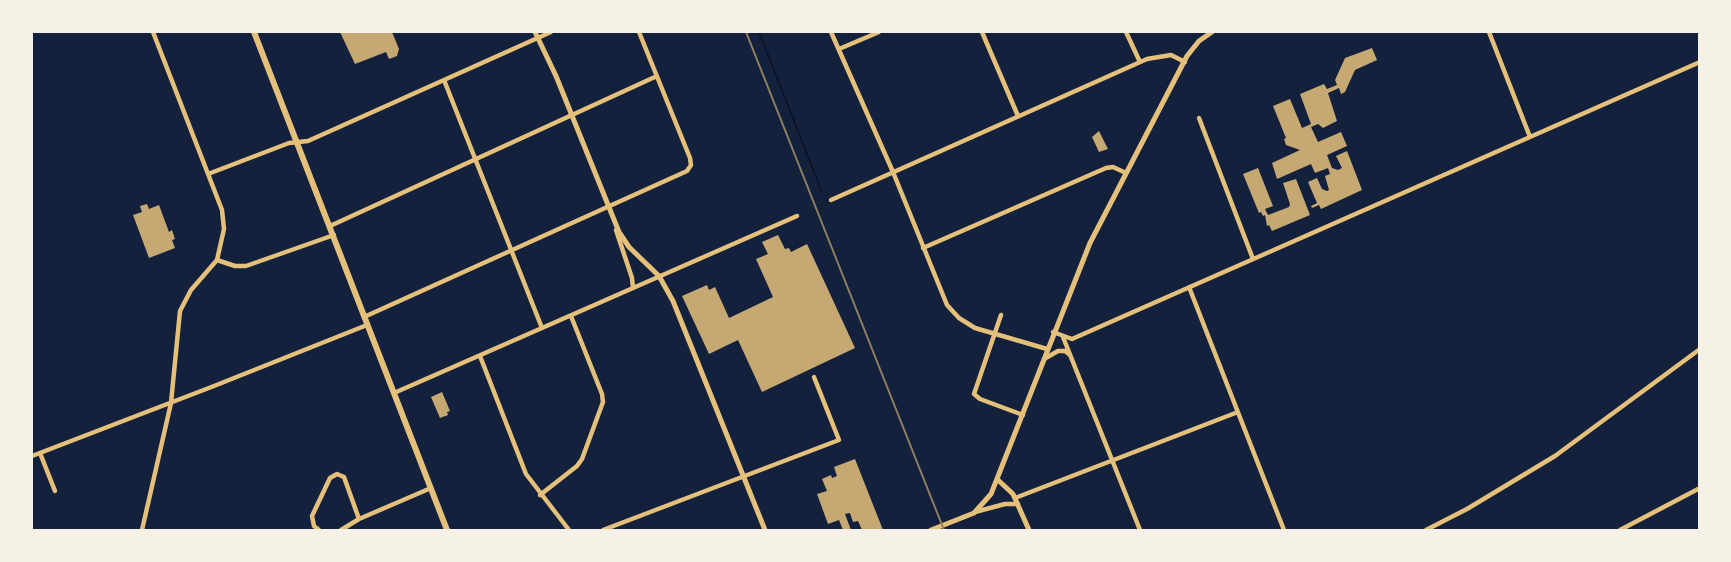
<!DOCTYPE html>
<html>
<head>
<meta charset="utf-8">
<style>
  body { margin:0 }
  #map { position:relative; width:1731px; height:562px; overflow:hidden; background:#14213d; font-family:Montserrat,sans-serif }
  canvas { display:block }
  .frame { position:absolute; inset:0; border:33px solid #f6f1e7; pointer-events:none }
</style>
</head>
<body>
<div id="map">
<canvas width="1731" height="562"></canvas>
<div class="frame"></div>
</div>
<script>
const context = document.querySelector('canvas').getContext('2d');
context.lineJoin = 'round';
const poly = rows => new Path2D(rows.map(r => 'M' + r).join(''));
function stroke(path, color, width, dash) { context.strokeStyle = color; context.lineWidth = width; context.lineCap = dash ? 'butt' : 'round'; context.setLineDash(dash || []); context.stroke(path); }
function fill(path, color) { context.fillStyle = color; context.fill(path, 'evenodd'); }
stroke(poly([
  [759,32,822,192]
]), '#0b132b', 2);
fill(poly([
  [340,32,392,32,399,49,397,56,389,59,386,52,355,64],
  [1372,48,1377,60,1355,70,1345,92,1341,94,1339,88,1328,93,1337,121,1323,128,1318,124,1311,127,1318,142,1341,132,1347,146,1327,155,1332,168,1338,170,1342,168,1336,156,1347,151,1362,190,1321,209,1319,205,1312,208,1311,206,1317,203,1308,182,1317,178,1322,189,1327,191,1329,190,1325,176,1330,174,1328,168,1315,173,1311,164,1277,179,1272,163,1300,150,1286,145,1284,139,1286,138,1273,106,1290,99,1302,128,1311,124,1300,94,1324,84,1327,89,1337,85,1335,80,1345,58],
  [1099,131,1108,149,1099,152,1092,137],
  [1258,168,1273,206,1265,209,1268,215,1289,207,1290,204,1283,183,1296,179,1310,215,1272,231,1269,225,1267,226,1265,215,1263,216,1261,212,1259,213,1243,174],
  [147,204,149,209,159,205,169,232,172,230,175,239,172,240,175,248,149,258,133,215,142,212,140,206],
  [778,235,785,249,789,248,791,252,807,244,855,348,762,392,738,340,709,354,682,296,707,285,709,290,715,287,729,318,773,297,756,259,768,254,762,242],
  [442,392,450,411,447,412,448,415,440,418,431,397],
  [855,459,883,530,862,530,858,521,853,522,850,513,845,514,851,530,843,530,839,520,828,524,817,494,827,491,822,479,831,475,832,478,837,476,834,467]
]), '#c6a872');
stroke(poly([
  [831,32,893,172,947,305,959,318,975,328,1047,349],
  [982,32,1018,116],
  [1126,32,1140,62],
  [1489,32,1530,137],
  [839,49,879,32],
  [444,80,542,328],
  [1199,118,1253,259],
  [208,174,289,143,308,141,551,32],
  [831,200,1147,59,1171,55,1185,62],
  [330,226,657,76],
  [616,230,632,278,633,288],
  [923,248,1106,168,1113,167,1126,173],
  [217,260,235,266,246,266,334,235],
  [1189,287,1284,530],
  [1001,315,974,394,980,399,1023,415],
  [364,317,687,171,691,165,690,158,639,32],
  [1053,332,1072,339,1700,62],
  [1063,337,1140,530],
  [480,356,526,474,569,530],
  [1044,359,1058,351,1065,351,1070,355],
  [394,393,797,216],
  [40,453,55,491],
  [32,456,214,386,367,325],
  [540,495,577,466,582,459,603,402,602,394,571,316],
  [1015,498,1238,412],
  [975,512,1005,504,1018,504],
  [142,530,171,403,180,311,191,290,217,260,224,229,222,210,153,32],
  [319,530,314,526,312,516,330,478,337,474,344,477,359,519],
  [341,530,359,519,431,488],
  [603,530,839,440,814,377],
  [1426,530,1467,509,1555,456,1700,349],
  [1620,530,1700,488]
]), '#e5c07b', 4.5);
stroke(poly([
  [535,32,556,76,619,232,629,247,659,276,673,301,765,530]
]), '#e5c07b', 5);
stroke(poly([
  [998,480,1013,494,1029,530],
  [931,530,974,513,991,494,1090,243,1187,56,1199,41,1212,32]
]), '#e5c07b', 5);
stroke(poly([
  [254,32,447,530]
]), '#e5c07b', 6);
stroke(poly([
  [746,32,944,530]
]), '#918062', 2);
</script>
</body>
</html>
